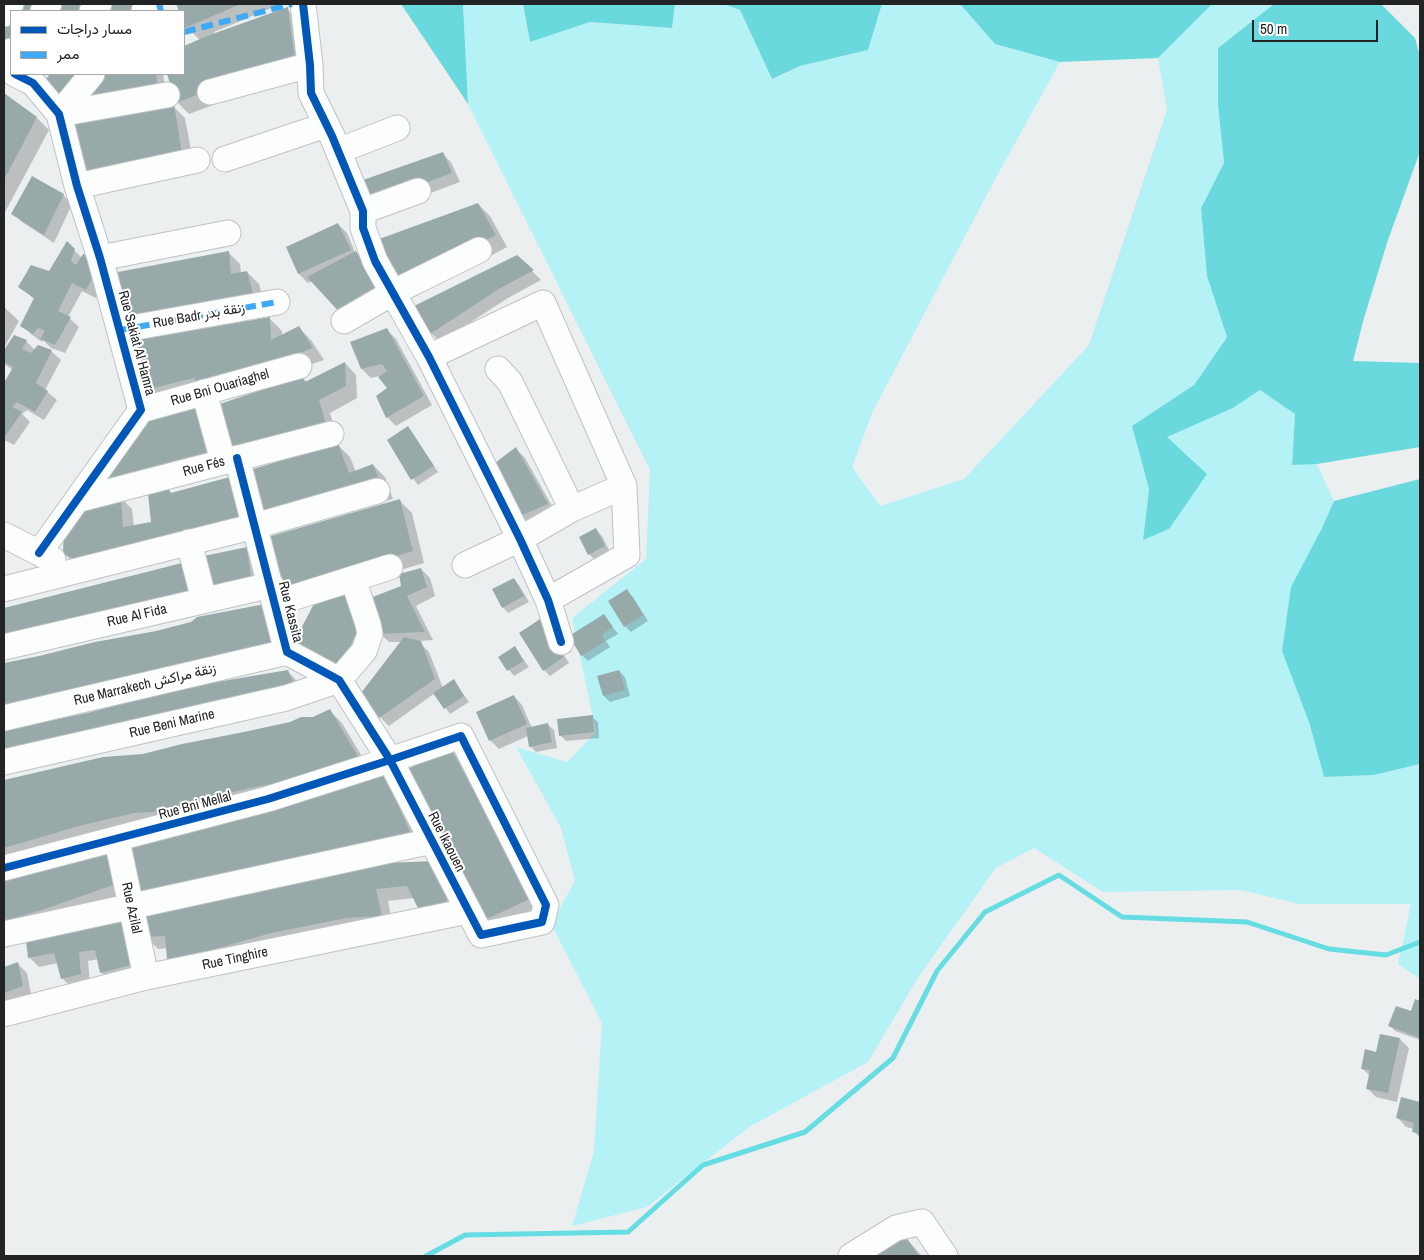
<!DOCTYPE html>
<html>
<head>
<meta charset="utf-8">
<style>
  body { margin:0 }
  #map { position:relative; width:1424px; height:1260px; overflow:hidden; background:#eceff0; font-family:"Archivo Narrow",Vazirmatn,sans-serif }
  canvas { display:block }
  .frame { position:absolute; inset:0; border:5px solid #222324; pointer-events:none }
  .legend { position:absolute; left:10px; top:10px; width:175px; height:65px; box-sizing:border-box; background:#fff; border:1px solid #a7a7a7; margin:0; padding:6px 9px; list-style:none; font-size:15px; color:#222324 }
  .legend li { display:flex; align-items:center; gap:10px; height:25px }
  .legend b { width:25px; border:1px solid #a7a7a7 }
  .scale { position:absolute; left:1252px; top:20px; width:126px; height:22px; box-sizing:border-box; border:2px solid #222324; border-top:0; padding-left:6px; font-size:15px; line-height:18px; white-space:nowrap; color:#222324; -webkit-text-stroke:4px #fff; paint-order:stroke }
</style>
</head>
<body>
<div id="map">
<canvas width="1424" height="1260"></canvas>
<div class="frame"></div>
<ul class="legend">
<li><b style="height:6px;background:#0057b8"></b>مسار دراجات</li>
<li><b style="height:6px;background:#3fa9f5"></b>ممر</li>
</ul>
<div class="scale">50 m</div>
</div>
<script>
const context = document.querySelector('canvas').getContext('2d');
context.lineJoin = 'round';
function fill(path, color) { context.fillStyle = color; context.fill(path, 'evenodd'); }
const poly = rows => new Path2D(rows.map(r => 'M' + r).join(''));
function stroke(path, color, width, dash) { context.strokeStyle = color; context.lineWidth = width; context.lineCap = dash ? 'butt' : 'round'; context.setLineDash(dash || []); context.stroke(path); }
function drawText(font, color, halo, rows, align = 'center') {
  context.font = font + ' "Archivo Narrow",Vazirmatn,sans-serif'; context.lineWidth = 4; context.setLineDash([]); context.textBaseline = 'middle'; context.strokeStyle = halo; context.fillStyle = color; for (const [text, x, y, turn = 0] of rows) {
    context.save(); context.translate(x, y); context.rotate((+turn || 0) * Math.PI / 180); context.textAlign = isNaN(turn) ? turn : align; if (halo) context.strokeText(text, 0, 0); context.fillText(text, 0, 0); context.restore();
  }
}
fill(poly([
  [463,4,523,4,530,42,590,22,672,28,675,4,724,4,740,10,772,79,800,66,868,50,882,4,960,4,995,44,1060,62,993,183,873,411,852,467,880,506,964,479,1089,345,1167,110,1158,58,1212,4,1274,4,1218,48,1218,105,1224,163,1201,208,1207,276,1227,336,1194,385,1132,426,1149,489,1143,539,1169,529,1192,460,1166,437,1233,408,1260,390,1295,414,1292,464,1317,464,1334,501,1321,530,1309,722,1324,777,1374,775,1420,764,1420,979,1398,964,1411,904,1299,904,1241,890,1103,892,1034,848,996,868,919,976,868,1062,749,1127,647,1207,572,1226,594,1151,602,1023,551,924,575,881,561,828,516,747,567,762,596,732,572,618,646,559,650,470,468,104]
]), '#b4f2f6');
fill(poly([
  [401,4,463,4,468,104],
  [523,4,675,4,672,28,590,22,530,42],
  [724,4,882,4,868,50,800,66,772,79,740,10],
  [960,4,1212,4,1158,58,1060,62,995,44],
  [1274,4,1381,4,1415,38,1420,56,1420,147,1418,157,1388,240,1364,318,1353,361,1420,363,1420,447,1317,464,1292,465,1295,414,1260,390,1233,408,1167,437,1207,474,1169,529,1143,540,1149,489,1132,426,1194,385,1227,337,1207,276,1201,208,1224,163,1218,105,1218,48],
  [1420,479,1420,764,1374,775,1324,777,1309,722,1282,651,1291,587,1321,530,1334,501]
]), '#6ad9de');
fill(poly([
  [15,4,101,4,94,11,11,11,11,70,4,69,4,17],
  [177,4,281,4,214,32,215,34,287,9,299,21,307,70,189,114,177,102,168,74,184,74,184,47,200,40,186,27,184,20,184,11,180,11],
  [52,74,163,74,167,98,40,87],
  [4,95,37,118,49,130,4,214],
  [173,106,185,118,194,166,83,176],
  [442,153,451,162,460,182,382,211],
  [63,195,72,204,54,243,22,222,13,213],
  [478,204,490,216,507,247,407,301],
  [338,224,347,233,355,252,365,261,388,303,312,281,308,283,299,274,287,247],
  [67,243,82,258,109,272,96,298,82,291,68,317,79,327,65,353,51,348,43,340,42,342,31,334,22,325,34,299,20,286,49,273],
  [228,252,240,264,241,273,247,272,259,284,268,316,128,307,121,299],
  [517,256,541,280,508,298,440,342,431,333],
  [4,307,19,321,5,346,4,345],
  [270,319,282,331,282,336,299,328,311,340,324,360,212,399,154,403,142,391],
  [387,330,396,339,432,405,396,426,387,417,388,388,379,376,371,378,362,369],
  [14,336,26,341,35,350,38,346,52,352,61,360,45,390,57,400,44,420,27,410,22,414,30,422,14,445,4,440,4,385,13,370,4,364,4,352],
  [345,363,356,375,357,398,330,413,338,439,231,453,302,377,307,382],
  [198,407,220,464,122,490,110,478],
  [408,428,413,434,438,472,418,485,400,461],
  [338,445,350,457,356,472,373,465,385,477,393,499,274,532],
  [516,449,525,458,556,513,523,527],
  [167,489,172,494,261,534,146,567,99,576,77,566,64,553,120,497,132,509,134,527,152,523],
  [400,501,412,513,424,563,295,601],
  [596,530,602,536,610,552,595,560,589,554,581,538],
  [246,549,255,558,260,592,222,601],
  [421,569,430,578,435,596,416,606,433,640,418,641,429,652,443,688,454,681,469,702,450,714,435,693,389,726,360,697,402,642,389,642,379,633,402,587],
  [514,579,519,585,529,602,508,613,503,607],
  [627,591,633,597,648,621,631,632,625,626],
  [361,599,370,630,349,677,303,654],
  [604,616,618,634,606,641,610,647,588,661,582,655],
  [546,627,569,663,550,676,544,670],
  [515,648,529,667,514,676,499,657],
  [619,671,625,677,630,696,610,702,604,696,599,677],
  [288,672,300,684,4,765,4,731,34,726],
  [514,696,522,705,532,728,548,725,554,730,557,748,536,752,530,746,528,736,499,749,490,740],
  [330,711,342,723,370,770,4,864,4,783,103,759,144,755,313,718],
  [592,717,598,722,599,738,566,741,560,735],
  [450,749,462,761,543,910,494,934,481,922],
  [395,787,424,850,153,905],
  [81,855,128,896,4,935,4,882],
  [446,875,461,918,431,920,419,908,414,898,388,901,393,928,180,971,168,959,168,948,158,949,146,937,144,915],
  [123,917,139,974,110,981,101,972,99,959,88,961,90,983,71,987,62,978,58,963,39,967,30,958,28,941],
  [18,964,27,973,31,994,4,1004,4,969],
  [1416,1001,1420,1002,1420,1040,1395,1031,1390,1026,1412,1013],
  [1400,1039,1409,1048,1397,1102,1376,1097,1367,1088,1370,1076,1362,1068,1377,1053],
  [1402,1099,1420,1103,1420,1138,1414,1131,1414,1129,1406,1127,1398,1118],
  [904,1236,922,1256,876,1256]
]), '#0003');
stroke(poly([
  [426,1256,465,1235,628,1232,703,1165,805,1132,893,1058,937,971,985,912,1059,875,1122,917,1247,922,1329,949,1386,955,1420,942]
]), '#66dde3', 5);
fill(poly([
  [13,4,40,4,34,11,11,11,11,42,4,52,4,15],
  [62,4,83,4,78,11,56,11],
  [111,4,146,4,140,11,105,11],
  [176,4,241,4,185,28,184,11,179,11],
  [288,7,295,58,176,103,167,74,184,74,184,46,207,36],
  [50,74,86,74,62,102,38,88],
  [102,74,156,74,158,89,82,104],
  [4,93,37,117,4,180],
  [174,104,182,154,82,177,71,124],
  [443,152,452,173,372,203,363,180],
  [32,176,64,194,44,235,11,214],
  [478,203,496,235,394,290,371,242],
  [338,223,351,250,298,274,286,247],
  [67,241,75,249,71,261,76,265,83,254,101,262,86,290,72,283,58,311,71,317,55,345,40,339,45,331,38,328,33,334,20,326,34,298,18,287,31,265,49,271],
  [229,251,231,274,247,271,256,304,132,326,125,300,120,300,118,272],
  [356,251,379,294,342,315,307,277],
  [517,255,534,270,499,289,430,334,410,308],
  [270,317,271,340,299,326,313,348,199,388,194,378,141,391,132,341],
  [387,328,424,396,386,418,376,396,387,388,378,377,387,371,382,364,361,369,350,342],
  [14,335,27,340,22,349,31,353,38,345,52,350,36,383,48,391,35,412,17,402,12,407,22,412,4,438,4,383,13,367,4,362,4,350],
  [345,362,346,386,319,400,327,427,230,454,214,406,302,376,305,382],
  [198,406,208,452,109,478,104,472,146,419],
  [408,426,434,466,411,480,387,440],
  [338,443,349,473,373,464,382,487,261,521,247,471],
  [516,447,548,504,513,519,495,463],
  [237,475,250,522,86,564,63,554,64,525,76,507,121,496,123,527,151,522,148,494,168,488,171,493],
  [400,499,413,551,282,590,275,557,269,556,264,538],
  [596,528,605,546,588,555,579,537],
  [247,547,252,584,212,592,204,556],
  [182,563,192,598,4,641,4,608],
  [421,568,427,587,407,596,425,632,378,634,365,600,401,586,399,574],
  [514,578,524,596,502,608,492,589],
  [353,589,362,620,340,669,292,646,318,596],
  [627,589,643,615,624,627,608,601],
  [265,604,273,644,4,707,4,663,39,656,95,642,156,631,191,622,197,617],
  [604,614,613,627,602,634,605,641,581,656,569,636],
  [540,619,564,657,543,671,519,633],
  [404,637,421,641,435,679,379,718,358,697],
  [515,646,524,661,507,671,498,657],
  [288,670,297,690,4,751,4,730,87,713,187,687],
  [619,670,625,690,603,696,597,676],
  [454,679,464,696,444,709,433,693],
  [514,695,527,724,489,741,476,712],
  [330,709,359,758,296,779,241,790,153,812,134,813,79,826,4,848,4,780,103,757,143,754,182,744,239,733,290,722,301,717,313,717],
  [593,715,594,732,559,736,557,719],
  [548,723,552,742,529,747,526,728],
  [450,747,532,898,480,922,400,773],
  [384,773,413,838,291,858,139,894,129,839],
  [113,852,116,884,45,909,4,921,4,881],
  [434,861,449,906,418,908,407,886,376,889,382,916,347,918,271,933,212,950,167,959,165,936,145,937,142,914,388,863],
  [123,915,131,965,100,973,95,950,79,952,81,974,61,979,54,953,28,958,26,940],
  [18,962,23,986,4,993,4,967],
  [1415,999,1420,1001,1420,1038,1388,1026,1396,1006,1411,1011],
  [1380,1034,1400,1038,1388,1093,1366,1089,1370,1070,1361,1069,1365,1049,1376,1052],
  [1401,1097,1420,1102,1420,1134,1412,1132,1414,1123,1396,1118],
  [904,1234,919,1256,873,1256]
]), '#98a9aa');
const minor = poly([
  [303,4,310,65,311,93,332,136,363,211,363,228,375,261,429,357,520,539,548,600,561,642],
  [43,11,49,4],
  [92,11,99,4],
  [144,11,150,4],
  [4,14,11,4],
  [4,61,11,51],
  [15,74,33,83,59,114,77,186,100,258,141,410,39,553],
  [210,92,310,65],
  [59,114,167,95],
  [59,114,92,74],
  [338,151,397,128],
  [225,159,326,125],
  [77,186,197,160],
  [363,211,418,191],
  [100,258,228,233],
  [344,321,392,293,479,250],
  [120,330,277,302],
  [429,357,543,303,624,486,572,509,520,539,465,565],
  [498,369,510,382,572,509],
  [204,392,223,461],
  [141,410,299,366],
  [77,500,331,434],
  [4,535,53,560],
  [189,542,204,600],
  [4,589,255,526,377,491],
  [548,600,627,555,624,486],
  [276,603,390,567],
  [4,647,271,585],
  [4,718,287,652],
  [4,762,286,698,339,680,364,651,370,634,368,624,353,579],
  [117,840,146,977],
  [4,868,268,799,390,760,461,736,546,905,542,922,481,935,390,760,339,680,287,652,237,458],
  [4,934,432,841],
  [4,1014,146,977,468,911],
  [851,1256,896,1228,922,1222,945,1256]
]);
stroke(minor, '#c0c2c2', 27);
stroke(minor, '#fcfdfd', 25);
stroke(poly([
  [159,4,161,11],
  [184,32,292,4],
  [120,330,277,302]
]), '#3fa9f5', 6, [12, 6]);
stroke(poly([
  [303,4,310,65,311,93,332,136,363,211,363,228,375,261,429,357,520,539,548,600,561,642],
  [15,74,33,83,59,114,77,186,100,258,141,410,39,553],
  [4,868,268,799,390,760,461,736,546,905,542,922,481,935,390,760,339,680,287,652,237,458]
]), '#0057b8', 8);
drawText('14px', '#222324', '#fff', [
  ["Rue Badr زنقة بدر",199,316,-10],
  ["Rue Sakiat Al Hamra",136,343,75],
  ["Rue Bni Ouariaghel",220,388,-16],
  ["Rue Fés",204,467,-15],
  ["Rue Kassita",290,612,76],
  ["Rue Al Fida",137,616,-13],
  ["Rue Marrakech زنقة مراكش",145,685,-13],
  ["Rue Beni Marine",172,724,-13],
  ["Rue Bni Mellal",195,806,-15],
  ["Rue Ikaouen",446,842,63],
  ["Rue Azilal",131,908,78],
  ["Rue Tinghire",235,959,-12]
]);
</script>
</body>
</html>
